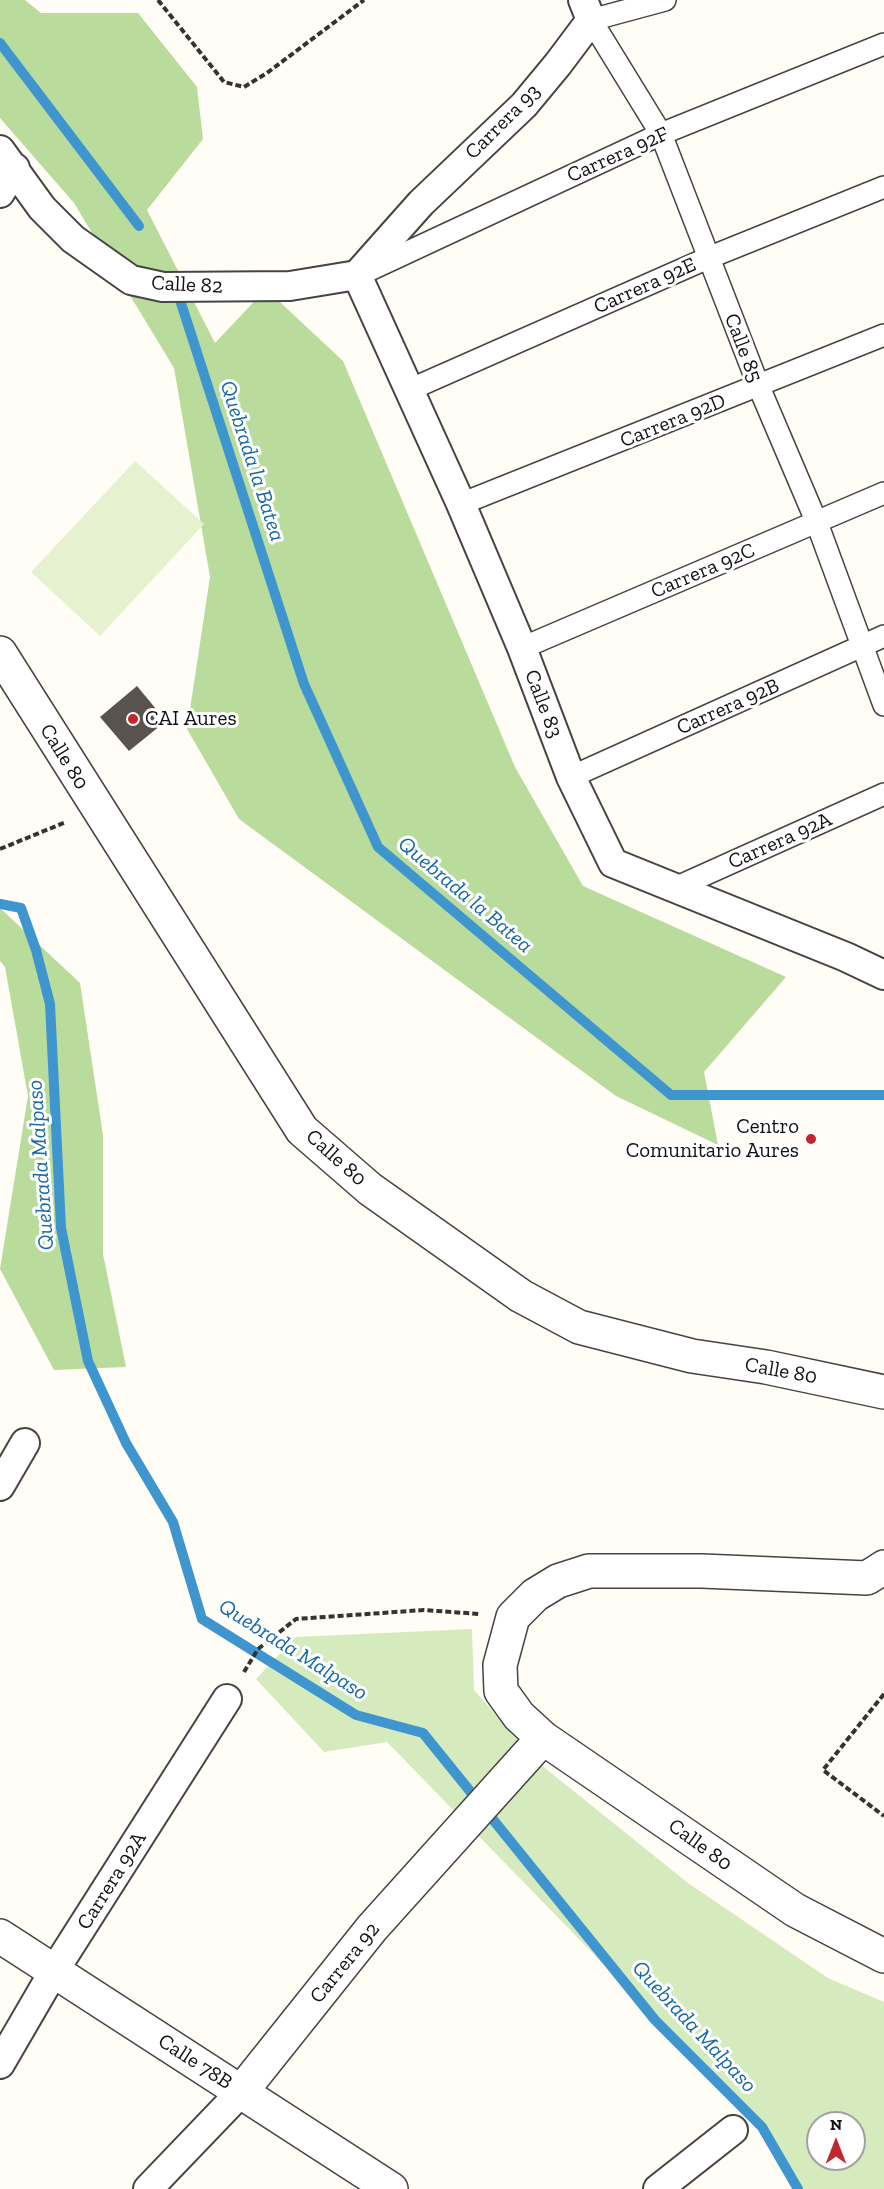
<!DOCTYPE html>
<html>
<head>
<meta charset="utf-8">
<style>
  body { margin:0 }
  #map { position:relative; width:884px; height:2189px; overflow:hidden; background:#fffdf5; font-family:"Zilla Slab",serif }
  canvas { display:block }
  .north { position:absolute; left:806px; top:2111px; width:60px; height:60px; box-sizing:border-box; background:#fff; border:2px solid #a0a0a0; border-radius:50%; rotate:0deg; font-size:16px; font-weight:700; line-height:24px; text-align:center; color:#111 }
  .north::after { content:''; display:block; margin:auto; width:21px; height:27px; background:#c4262e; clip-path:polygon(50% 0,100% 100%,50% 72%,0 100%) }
</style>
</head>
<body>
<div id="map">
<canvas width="884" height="2189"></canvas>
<div class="north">N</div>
</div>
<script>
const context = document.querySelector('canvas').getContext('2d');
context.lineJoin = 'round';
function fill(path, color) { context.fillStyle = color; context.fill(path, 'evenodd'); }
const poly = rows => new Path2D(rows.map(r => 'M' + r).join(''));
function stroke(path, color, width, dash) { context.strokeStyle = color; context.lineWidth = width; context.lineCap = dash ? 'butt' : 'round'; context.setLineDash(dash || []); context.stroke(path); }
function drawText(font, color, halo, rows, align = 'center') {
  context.font = font + ' "Zilla Slab",serif'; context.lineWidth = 6; context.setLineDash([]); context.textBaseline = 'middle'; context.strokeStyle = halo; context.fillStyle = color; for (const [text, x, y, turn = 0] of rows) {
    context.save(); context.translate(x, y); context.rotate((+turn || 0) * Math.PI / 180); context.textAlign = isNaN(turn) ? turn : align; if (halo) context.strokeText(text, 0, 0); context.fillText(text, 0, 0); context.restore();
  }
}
fill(poly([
  [472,1629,474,1690,535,1760,688,1883,828,1978,884,2002,884,2189,798,2189,762,2127,387,1742,324,1752,256,1679,296,1637],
  [818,2123,854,2123,854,2159,818,2159]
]), '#d5ebbd');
fill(poly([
  [0,0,25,0,41,13,138,13,197,87,203,139,147,210,215,343,266,289,343,361,515,767,583,886,786,977,704,1072,718,1145,616,1096,239,819,187,729,210,577,174,368,74,203,0,118],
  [0,908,80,983,103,1135,103,1254,126,1367,54,1370,0,1269,28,1096,5,967,0,961]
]), '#b9dc9c');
fill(poly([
  [135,461,204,524,100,636,31,572]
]), '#e6f2cf');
stroke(poly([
  [0,43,139,226],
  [180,300,304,684,378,847,671,1095,884,1095],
  [0,904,21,908,36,950,50,1004,61,1228,88,1361,126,1443,173,1522,202,1619,356,1715,423,1733,655,2020,762,2127,798,2189]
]), '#3f96cf', 10);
fill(poly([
  [137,686,166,721,129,751,100,717]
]), '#5a524d');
const pedestrian = poly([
  [665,0,591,20,661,134,759,387,817,523,884,705],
  [363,273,661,134,884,44],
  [409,390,708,258,884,187],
  [461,504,884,335],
  [522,648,884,493],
  [571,777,884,636],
  [675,888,884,794]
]);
const minor = poly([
  [0,150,42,208,73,239,131,280,163,287,290,286,357,275],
  [0,193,15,168],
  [357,275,461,504,522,648,571,777,613,863,846,957,884,975],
  [357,275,421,203,524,105,558,64,591,20,583,0],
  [0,1486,25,1443],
  [0,2064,54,1971,227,1699],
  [148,2189,241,2092],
  [658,2189,733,2130]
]);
const tertiary = poly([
  [0,653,302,1130,370,1189,521,1296,579,1327,692,1356,766,1367,884,1392],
  [884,1567,867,1578,702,1571,589,1571,558,1581,535,1595,513,1617,500,1665,501,1691,519,1716,543,1738,795,1910,884,1956],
  [0,1936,391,2189],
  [241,2092,372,1928,543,1738]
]);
stroke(pedestrian, '#444', 24);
stroke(minor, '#444', 32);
stroke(tertiary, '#444', 36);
stroke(poly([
  [158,0,224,82,244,87,267,73,364,0],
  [0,849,66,822],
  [244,1672,258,1649,296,1619,424,1610,479,1614],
  [884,1694,823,1770,884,1816]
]), '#333', 4, [6, 3]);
stroke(pedestrian, '#fff', 21);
stroke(minor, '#fff', 28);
stroke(tertiary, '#fff', 33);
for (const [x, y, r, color] of [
  [133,719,6,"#c4262e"],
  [811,1139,6,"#c4262e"]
]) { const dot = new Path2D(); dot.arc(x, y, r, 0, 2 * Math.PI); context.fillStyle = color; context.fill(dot); stroke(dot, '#fff', 2); }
drawText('21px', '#111', '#fff', [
  ["Carrera 93",503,122,-45],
  ["Carrera 92F",618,155,-24],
  ["Calle 82",187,285,3],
  ["Carrera 92E",645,286,-24],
  ["Calle 85",743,348,69],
  ["Carrera 92D",673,421,-22],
  ["Carrera 92C",703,571,-23],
  ["Calle 83",543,704,69],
  ["Carrera 92B",728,707,-24],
  ["Calle 80",64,757,58],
  ["Carrera 92A",780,841,-24],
  ["Calle 80",336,1158,42],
  ["Calle 80",781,1371,10],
  ["Calle 80",700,1845,36],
  ["Carrera 92A",112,1881,-58],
  ["Carrera 92",345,1963,-51],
  ["Calle 78B",195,2062,33]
]);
drawText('21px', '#111', '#fff', [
  ["CAI Aures",145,719],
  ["Centro",799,1127,"right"],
  ["Comunitario Aures",799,1151,"right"]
], 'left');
drawText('italic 22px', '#1768a6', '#fff', [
  ["Quebrada la Batea",252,461,72],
  ["Quebrada la Batea",465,895,40],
  ["Quebrada Malpaso",41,1165,-94],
  ["Quebrada Malpaso",293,1650,32],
  ["Quebrada Malpaso",694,2027,47]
]);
</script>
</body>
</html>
